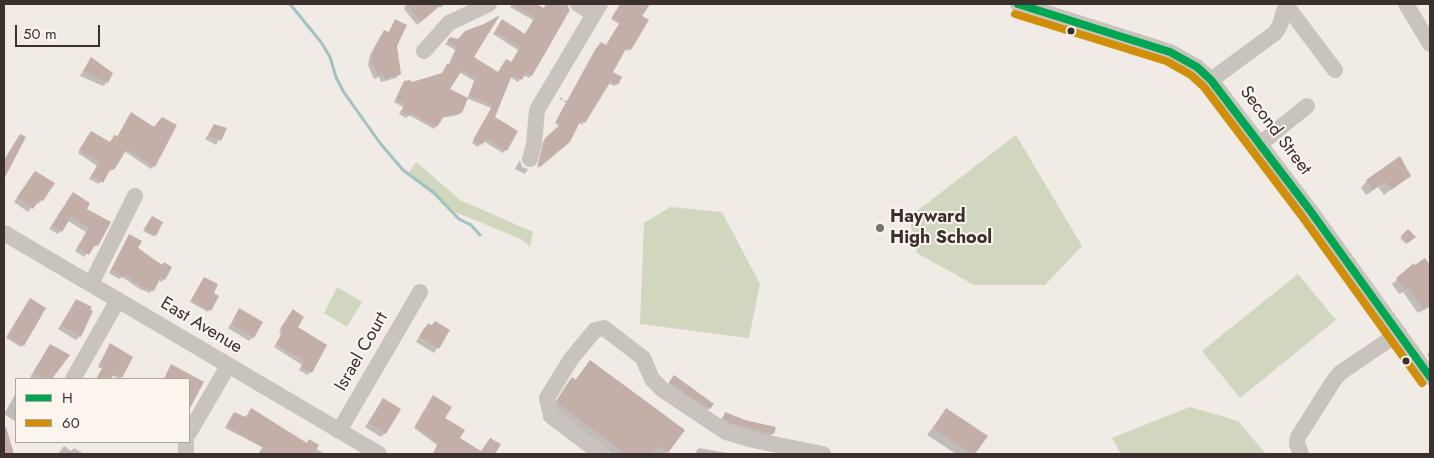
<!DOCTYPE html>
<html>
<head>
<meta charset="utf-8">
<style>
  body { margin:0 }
  #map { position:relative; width:1434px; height:458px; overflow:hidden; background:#f0ebe5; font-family:Jost,sans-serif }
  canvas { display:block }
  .frame { position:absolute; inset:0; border:5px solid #3b302b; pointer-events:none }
  .legend { position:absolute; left:15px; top:378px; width:175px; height:65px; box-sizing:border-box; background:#fbf5ee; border:1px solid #aea6a0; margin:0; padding:6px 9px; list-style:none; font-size:15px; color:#3b302b }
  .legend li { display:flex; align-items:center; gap:10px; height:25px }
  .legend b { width:25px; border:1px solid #aea6a0 }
  .scale { position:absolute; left:15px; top:25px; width:85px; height:22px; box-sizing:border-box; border:2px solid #3b302b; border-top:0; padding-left:6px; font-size:15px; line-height:18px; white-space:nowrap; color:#3b302b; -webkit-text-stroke:4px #fbf5ee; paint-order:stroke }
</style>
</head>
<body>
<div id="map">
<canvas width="1434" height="458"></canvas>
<div class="frame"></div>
<ul class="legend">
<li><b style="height:6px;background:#00a651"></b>H</li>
<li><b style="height:6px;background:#d18e09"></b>60</li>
</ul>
<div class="scale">50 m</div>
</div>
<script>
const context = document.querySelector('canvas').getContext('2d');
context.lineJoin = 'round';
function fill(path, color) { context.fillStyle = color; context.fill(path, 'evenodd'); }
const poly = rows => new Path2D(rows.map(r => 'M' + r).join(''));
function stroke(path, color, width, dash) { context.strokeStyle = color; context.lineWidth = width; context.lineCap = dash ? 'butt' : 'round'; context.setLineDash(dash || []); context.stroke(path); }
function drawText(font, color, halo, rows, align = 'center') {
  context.font = font + ' Jost,sans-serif'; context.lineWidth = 4; context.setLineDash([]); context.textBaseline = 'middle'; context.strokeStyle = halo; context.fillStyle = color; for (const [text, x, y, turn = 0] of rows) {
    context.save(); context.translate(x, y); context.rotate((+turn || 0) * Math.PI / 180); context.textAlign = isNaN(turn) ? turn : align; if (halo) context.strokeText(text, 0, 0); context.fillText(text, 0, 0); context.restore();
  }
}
fill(poly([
  [1016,135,1082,246,1045,285,974,285,917,253,909,217],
  [416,162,460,200,533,232,530,247,521,239,455,212,408,174],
  [670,207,722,212,760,284,749,338,640,324,644,223],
  [1298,274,1336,320,1240,398,1202,351],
  [337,287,362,302,347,327,324,313],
  [1190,407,1238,421,1266,454,1121,454,1112,438]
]), '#d1d6bf');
fill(poly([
  [406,4,445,4,440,8,439,6,417,25,404,9],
  [512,4,534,4,543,9,547,4,553,7,554,4,568,4,569,10,531,76,529,78,523,75,518,82,510,77,494,118,506,150,503,153,483,141,478,147,472,143,491,108,466,98,458,115,441,118,434,129,409,115,406,118,399,114,403,107,394,102,402,86,441,74,448,66,455,50,445,44,451,38,472,58,498,73,506,60,511,63,518,50,493,34,502,21,525,35,533,20,510,7],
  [459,72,474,81,467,99,448,90],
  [621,4,648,4,641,17,630,49,628,51,625,49,611,72,617,84,614,86,608,83,584,122,582,125,578,122,566,144,537,168,543,142,560,127,555,123,593,54,599,45,606,46,619,24,611,19],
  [396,21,396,46,400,74,396,78,381,82,379,77,374,79,368,65,370,55,381,35,385,31,388,33],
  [91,59,107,82,103,86,80,76],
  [129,116,154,166,151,169,124,151,113,169,111,171,108,170,99,184,89,179,97,166,78,153,88,135,109,143,117,137],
  [215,125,225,129,216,145,205,139],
  [520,160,522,167,528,169,525,174,515,169],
  [35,172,53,184,42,200,38,204,36,202,28,212,14,202],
  [1409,176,1384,195,1378,187,1366,195,1361,188,1367,181],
  [70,197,86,210,97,245,91,248,84,257,75,251,86,232,68,221,58,234,49,229],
  [150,220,155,235,153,236,143,231],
  [1408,231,1413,239,1406,244,1400,238],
  [127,239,161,266,164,263,164,279,161,282,159,280,150,293,140,289,122,277,119,279,109,273],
  [1424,260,1430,267,1430,307,1418,313,1403,292,1399,294,1392,284,1414,265,1415,266],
  [204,278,212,294,217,297,208,312,190,302],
  [77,300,80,336,76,340,58,329],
  [29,302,23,345,21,347,6,338],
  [240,310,253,337,249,341,228,328],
  [290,314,296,328,326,346,308,375,299,370,302,365,274,347,281,335,279,333],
  [435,323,449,330,434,353,416,342,424,328],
  [50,345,68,356,51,379,33,379,30,377],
  [109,346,132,357,119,379,112,375,109,379,97,379,103,369,98,367],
  [1430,351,1430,359,1427,355],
  [590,361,683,431,665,454,612,454,553,411,552,407,566,385,572,378,575,380],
  [170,367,203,383,189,405,189,379,164,379],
  [674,377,713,404,703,415,664,389],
  [16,393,16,392,16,422,4,414],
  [432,398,458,439,481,453,497,454,448,454,445,452,443,454,433,454,437,445,414,428],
  [380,404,385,433,381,437,365,427],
  [946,410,986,436,974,454,956,454,927,435],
  [234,413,306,444,309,441,316,449,325,454,275,454,225,428],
  [725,414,773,433,767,440,717,424],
  [64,446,71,451,74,448,84,454,58,454],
  [699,448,733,454,694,454]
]), '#0003');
stroke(poly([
  [290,4,321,42,330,57,336,77,343,91,380,143,403,170,434,193,459,219,471,225,480,235]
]), '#a1c2c1', 3);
fill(poly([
  [407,4,442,4,421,22],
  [511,4,536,4,544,8,546,4,564,4,570,10,532,76,526,73,522,80,512,75,495,117,518,131,507,151,486,139,482,145,473,140,493,105,469,96,476,78,462,70,450,89,468,98,462,113,444,116,437,127,412,113,410,116,401,111,405,104,396,99,404,81,410,80,412,82,442,73,447,64,450,65,457,47,447,41,450,37,458,39,465,31,484,24,500,15,474,57,498,72,506,59,512,62,520,47,495,31,502,19,525,34,535,17],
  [620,4,650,4,642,16,649,20,631,50,627,47,613,72,622,77,618,85,611,81,585,123,581,120,570,142,540,167,538,165,545,138,561,124,556,121,595,50,601,42,606,45,620,22,612,17],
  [395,19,407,25,397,46,401,74,385,79,383,74,378,76,371,61,374,50,384,30,389,32],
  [91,57,113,73,108,83,83,71],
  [131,112,154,127,162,117,177,125,155,167,127,149,114,170,111,168,103,183,91,176,99,163,79,150,91,131,110,142,114,135,118,136],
  [214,124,227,128,221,141,208,135],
  [20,134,26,137,4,179,4,160],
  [1400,156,1411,176,1391,190,1385,181,1373,190,1366,180],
  [35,171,55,183,43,201,40,199,33,209,17,197],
  [73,192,90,203,87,209,111,222,98,246,95,245,89,255,78,247,89,228,71,217,62,232,52,225],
  [152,216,163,222,156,236,144,229],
  [1408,229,1416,237,1408,243,1401,236],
  [129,234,142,241,138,248,162,265,164,262,172,267,165,280,161,277,154,291,143,287,125,274,123,277,111,270],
  [1425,258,1430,265,1430,304,1423,309,1408,288,1405,290,1396,278,1414,263,1415,265],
  [204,277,218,284,214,293,219,296,211,311,191,300],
  [30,298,46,308,24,346,7,336],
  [76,299,92,307,90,309,93,311,81,337,61,325],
  [239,308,263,322,254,338,231,324],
  [293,309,304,317,298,327,327,345,312,373,301,367,304,361,276,344,283,331,280,329],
  [435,321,450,330,439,349,419,337,428,323,432,326],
  [110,343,133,357,122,378,114,374,111,379,96,379,103,367,99,365],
  [50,344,70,355,52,379,44,379,33,373],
  [590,360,685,430,668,453,658,446,651,454,626,454,559,404,558,400,572,377,576,380],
  [171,364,204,382,189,410,189,379,164,379],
  [674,375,714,404,710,409,669,382],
  [433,395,452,407,445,418,465,430,460,438,481,451,490,438,501,444,495,454,433,454,438,443,415,426],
  [383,398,401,409,386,434,368,423],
  [251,408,307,443,309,439,319,445,314,454,258,454,263,447,226,426,234,412,246,417],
  [946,408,988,436,975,454,972,454,933,428],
  [725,412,745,420,776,427,774,434,730,423,723,418],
  [4,427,6,427,14,454,4,454]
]), '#c3afa7');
stroke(poly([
  [560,98,571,105]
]), '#c2bbb6', 2, [2.5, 2.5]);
stroke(poly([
  [578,4,594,14],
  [1018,4,1170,52,1197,67,1211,80,1309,209,1430,377],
  [1406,4,1430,44],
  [1286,5,1335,70],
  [424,51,449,23,489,4],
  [1211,80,1275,33,1280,25,1286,4],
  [1260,144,1307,106],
  [530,159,534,144,537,110,600,4],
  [4,233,379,454],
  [91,284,135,196],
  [73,379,118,300],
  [339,431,420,292],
  [189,433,228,366],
  [186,454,186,442],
  [601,454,551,416,547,398,571,359,595,330,604,328,643,358,652,379,663,390,726,432,753,440,823,454],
  [1301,454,1297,444,1298,437,1334,380,1340,373,1399,333]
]), '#c9c3be', 16);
stroke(poly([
  [1018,4,1170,52,1197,67,1211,80,1309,209,1430,377]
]), '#00a651', 8);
stroke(poly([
  [1015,14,1166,61,1191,75,1204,87,1301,215,1422,383]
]), '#d18e09', 8);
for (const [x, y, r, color] of [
  [1071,31,4.5,"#3b302b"],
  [880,228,5,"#7a716c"],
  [1406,361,4.5,"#3b302b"]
]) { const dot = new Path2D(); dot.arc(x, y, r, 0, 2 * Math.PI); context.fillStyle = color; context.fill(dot); stroke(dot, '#fbf5ee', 2); }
drawText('18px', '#3b302b', '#fbf5ee', [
  ["Second Street",1275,131,53],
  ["East Avenue",201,326,31],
  ["Israel Court",362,352,-60]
]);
drawText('bold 18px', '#3b302b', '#fbf5ee', [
  ["Hayward",890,218],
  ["High School",890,239]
], 'left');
</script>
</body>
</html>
